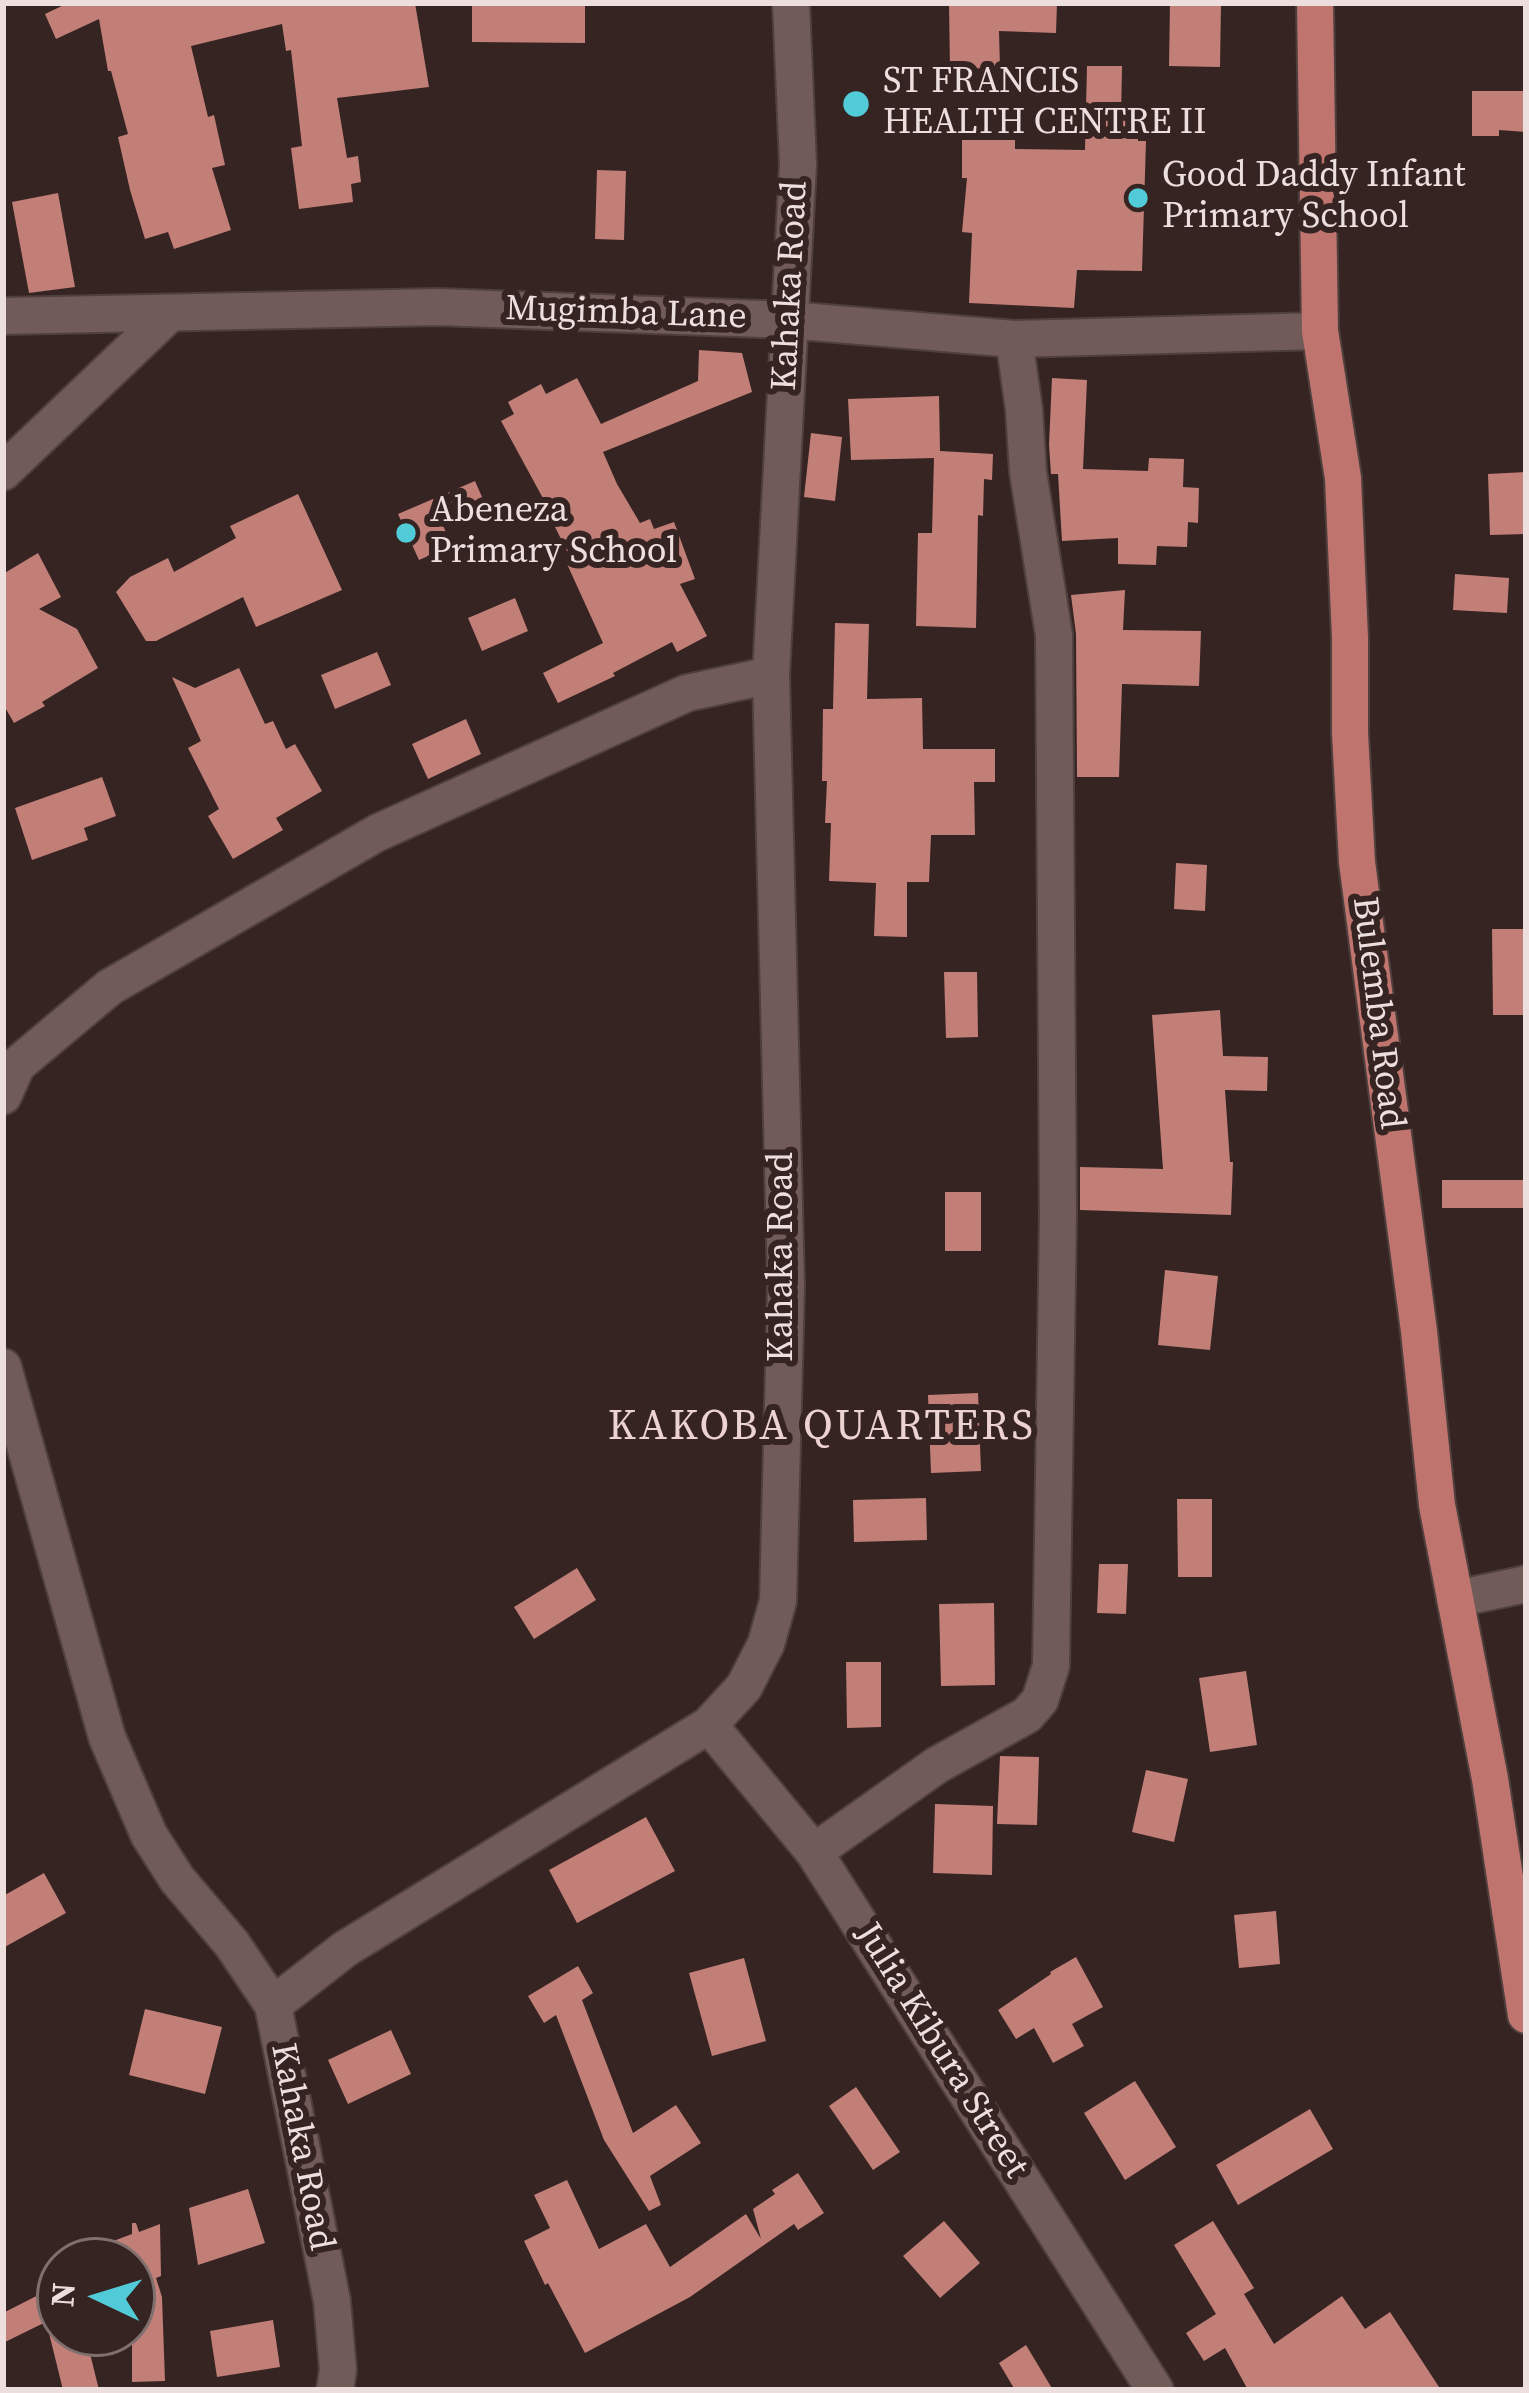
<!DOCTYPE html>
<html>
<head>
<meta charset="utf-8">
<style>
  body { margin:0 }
  #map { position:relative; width:1529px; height:2393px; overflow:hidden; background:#362422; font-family:"Source Serif 4",serif }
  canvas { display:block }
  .frame { position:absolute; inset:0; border:6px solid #ecdfde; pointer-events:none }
  .north { position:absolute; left:36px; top:2237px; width:120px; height:120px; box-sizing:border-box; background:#362422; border:3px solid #7f6f6d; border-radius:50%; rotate:274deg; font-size:33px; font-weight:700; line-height:48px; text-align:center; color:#ecdfde }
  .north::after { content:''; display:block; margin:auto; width:42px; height:54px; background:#52cbd9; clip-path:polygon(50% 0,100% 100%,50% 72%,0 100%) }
</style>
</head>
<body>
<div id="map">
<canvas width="1529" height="2393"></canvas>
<div class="frame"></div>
<div class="north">N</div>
</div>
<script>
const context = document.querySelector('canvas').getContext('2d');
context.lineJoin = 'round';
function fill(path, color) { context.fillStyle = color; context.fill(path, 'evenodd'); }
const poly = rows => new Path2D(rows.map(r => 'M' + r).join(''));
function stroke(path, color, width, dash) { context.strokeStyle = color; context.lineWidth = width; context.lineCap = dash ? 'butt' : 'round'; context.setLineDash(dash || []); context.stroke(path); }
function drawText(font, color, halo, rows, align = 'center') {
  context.font = font + ' "Source Serif 4",serif'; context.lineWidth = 12; context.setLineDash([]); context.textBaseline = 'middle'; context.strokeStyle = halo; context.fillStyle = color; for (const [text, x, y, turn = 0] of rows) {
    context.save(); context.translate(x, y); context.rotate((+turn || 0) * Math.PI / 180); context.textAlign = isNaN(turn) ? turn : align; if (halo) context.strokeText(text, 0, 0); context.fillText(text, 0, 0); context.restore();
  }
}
fill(poly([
  [68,3,415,3,429,87,337,98,347,158,358,156,361,182,351,184,353,202,299,209,291,148,302,146,291,50,286,51,282,24,191,46,208,117,214,115,225,165,212,168,231,230,174,249,168,232,145,239,130,190,118,137,128,134,111,71,108,71,99,19,56,39,45,14],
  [472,3,585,3,585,43,472,42],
  [949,3,1057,3,1056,33,999,31,1000,68,950,69],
  [1170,3,1221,3,1220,67,1169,66],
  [1087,66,1122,66,1121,120,1138,120,1138,141,1146,141,1142,271,1077,270,1074,308,969,303,972,233,962,232,967,178,962,178,962,140,1015,140,1015,149,1085,150],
  [1472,91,1526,91,1526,132,1499,130,1499,136,1472,136],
  [597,170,626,171,624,240,595,239],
  [58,193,75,287,29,293,12,202],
  [699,350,742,353,752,392,603,452,617,484,640,523,650,519,654,529,674,522,695,579,680,584,707,636,677,652,672,642,613,673,615,676,558,703,543,673,603,643,567,564,572,561,543,503,545,502,501,421,514,414,508,402,541,384,546,394,577,378,601,424,698,381],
  [1052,378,1087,380,1083,469,1148,471,1149,458,1184,459,1183,487,1199,488,1198,523,1188,522,1187,547,1157,546,1156,565,1118,564,1118,538,1062,541,1058,474,1051,474,1049,445],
  [939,396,940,451,993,454,992,480,984,479,983,516,978,515,976,628,916,626,918,533,932,533,934,458,851,460,848,399],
  [811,433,842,437,835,501,804,497],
  [1526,472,1526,534,1490,535,1488,474],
  [475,481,482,497,482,508,443,525,451,546,419,560,398,514],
  [298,494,342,590,256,627,243,597,156,641,146,641,116,592,130,577,168,558,174,572,236,538,230,526],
  [38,553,61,597,39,609,77,629,98,668,42,702,45,706,14,723,3,704,3,574],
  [1455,574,1509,578,1507,613,1453,610],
  [1125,590,1123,630,1201,631,1199,686,1122,684,1119,777,1077,777,1076,634,1071,595],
  [515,598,528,631,482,651,468,618],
  [835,623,869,624,867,699,922,698,923,749,995,749,995,782,974,782,975,835,931,835,929,882,907,882,907,937,874,936,876,883,829,881,831,823,825,823,827,781,822,781,823,709,833,709],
  [377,652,391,685,335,709,321,675],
  [239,668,265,724,273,721,286,749,295,744,322,791,276,818,283,830,233,859,208,816,219,809,188,748,201,741,172,677,195,688],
  [466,719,481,754,428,779,412,744],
  [102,777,116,816,84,828,88,840,32,860,15,808],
  [1176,863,1207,865,1205,911,1174,909],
  [1492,929,1526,929,1526,1015,1493,1015],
  [944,972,977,972,978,1037,946,1038],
  [1220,1010,1223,1056,1268,1057,1267,1091,1225,1090,1230,1162,1233,1162,1231,1215,1080,1210,1080,1167,1163,1169,1152,1015],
  [1442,1180,1526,1180,1526,1208,1442,1208],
  [945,1192,981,1192,981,1251,945,1251],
  [1165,1270,1218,1276,1210,1350,1158,1345],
  [978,1393,981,1471,931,1473,928,1395],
  [926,1498,927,1540,854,1542,853,1500],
  [1177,1499,1212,1499,1212,1577,1178,1577],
  [1099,1564,1128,1564,1126,1614,1097,1613],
  [577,1568,596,1600,534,1639,514,1607],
  [994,1603,995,1685,941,1686,939,1604],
  [846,1662,881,1662,881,1727,847,1728],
  [1246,1671,1257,1745,1210,1752,1199,1678],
  [1000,1756,1039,1757,1037,1825,997,1824],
  [1146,1770,1188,1779,1174,1842,1132,1832],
  [935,1804,993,1806,992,1875,933,1873],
  [646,1817,675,1871,577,1923,549,1870],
  [44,1873,66,1913,3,1948,3,1896],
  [1276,1911,1280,1964,1239,1968,1234,1915],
  [1076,1957,1103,2007,1072,2024,1084,2046,1053,2063,1034,2028,1016,2039,998,2010,1051,1974,1050,1972],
  [744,1958,766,2041,712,2056,689,1973],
  [578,1966,593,1993,582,2000,633,2133,676,2105,701,2143,650,2176,661,2205,649,2211,604,2140,556,2015,544,2023,528,1996],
  [145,2009,222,2027,205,2094,129,2075],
  [391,2030,411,2074,348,2104,328,2060],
  [1135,2081,1176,2147,1125,2180,1084,2113],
  [856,2087,900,2152,873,2170,829,2106],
  [1310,2109,1333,2149,1238,2205,1216,2165],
  [798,2173,824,2213,798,2230,794,2224,690,2297,585,2353,548,2283,545,2285,524,2241,550,2228,534,2195,567,2180,599,2249,646,2224,670,2267,746,2214,761,2239,753,2209,775,2194,772,2190],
  [248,2189,265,2243,198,2265,189,2208],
  [944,2221,980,2263,940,2298,903,2256],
  [1213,2221,1254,2288,1244,2294,1274,2344,1342,2296,1365,2329,1390,2312,1441,2390,1248,2390,1225,2348,1204,2361,1186,2333,1216,2314,1174,2245],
  [132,2223,136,2223,139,2232,160,2224,161,2276,156,2278,162,2297,165,2381,132,2382,132,2261,69,2261,68,2258,132,2234],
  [60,2284,60,2315,3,2343,3,2313],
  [273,2320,280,2367,217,2377,210,2331],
  [49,2333,85,2333,99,2390,63,2390],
  [1026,2345,1053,2390,1015,2390,999,2363]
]), '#c27f78');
const minor = poly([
  [3,316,438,307,789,320,1014,339,1320,331],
  [3,472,170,313],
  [3,1096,17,1065,110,987,377,833,687,693,771,675],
  [3,1367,107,1737,149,1835,177,1879,232,1944,273,2005],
  [1455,1599,1526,1584],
  [709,1725,814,1852,1155,2390],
  [814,1852,937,1765,1027,1715,1040,1700,1051,1666,1058,1215,1054,635,1028,472,1024,409,1014,339],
  [335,2390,338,2370,332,2301,273,2005,345,1949,709,1725,744,1687,766,1644,778,1601,786,1286,771,675,798,164,791,3]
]);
const major = poly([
  [1315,3,1320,331,1343,478,1350,638,1350,733,1357,862,1419,1331,1437,1505,1490,1779,1526,2015]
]);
stroke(minor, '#4f3f3e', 40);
stroke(major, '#4f3f3e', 40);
stroke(minor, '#705b58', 36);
stroke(major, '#bf756e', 36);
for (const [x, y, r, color] of [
  [856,104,15,"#52cbd9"],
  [1138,198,12,"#52cbd9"],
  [406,533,12,"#52cbd9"]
]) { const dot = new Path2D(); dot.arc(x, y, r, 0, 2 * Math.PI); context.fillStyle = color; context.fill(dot); stroke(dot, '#362422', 4.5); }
drawText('36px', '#ecdfde', '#362422', [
  ["ST FRANCIS",883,83],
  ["HEALTH CENTRE II",883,124],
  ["Good Daddy Infant",1162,177],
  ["Primary School",1162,218],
  ["Abeneza",430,512],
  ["Primary School",430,553]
], 'left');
drawText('36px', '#ecdfde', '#362422', [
  ["Kahaka Road",791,286,-87],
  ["Mugimba Lane",626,314,2],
  ["Bulemba Road",1377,1013,83],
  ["Kahaka Road",783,1257,-90],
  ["Julia Kibura Street",941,2051,58],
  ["Kahaka Road",301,2147,79]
]);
context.letterSpacing = '3px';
drawText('42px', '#edd3d0', '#362422', [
  ["KAKOBA QUARTERS",822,1428]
]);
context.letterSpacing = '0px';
</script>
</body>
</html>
